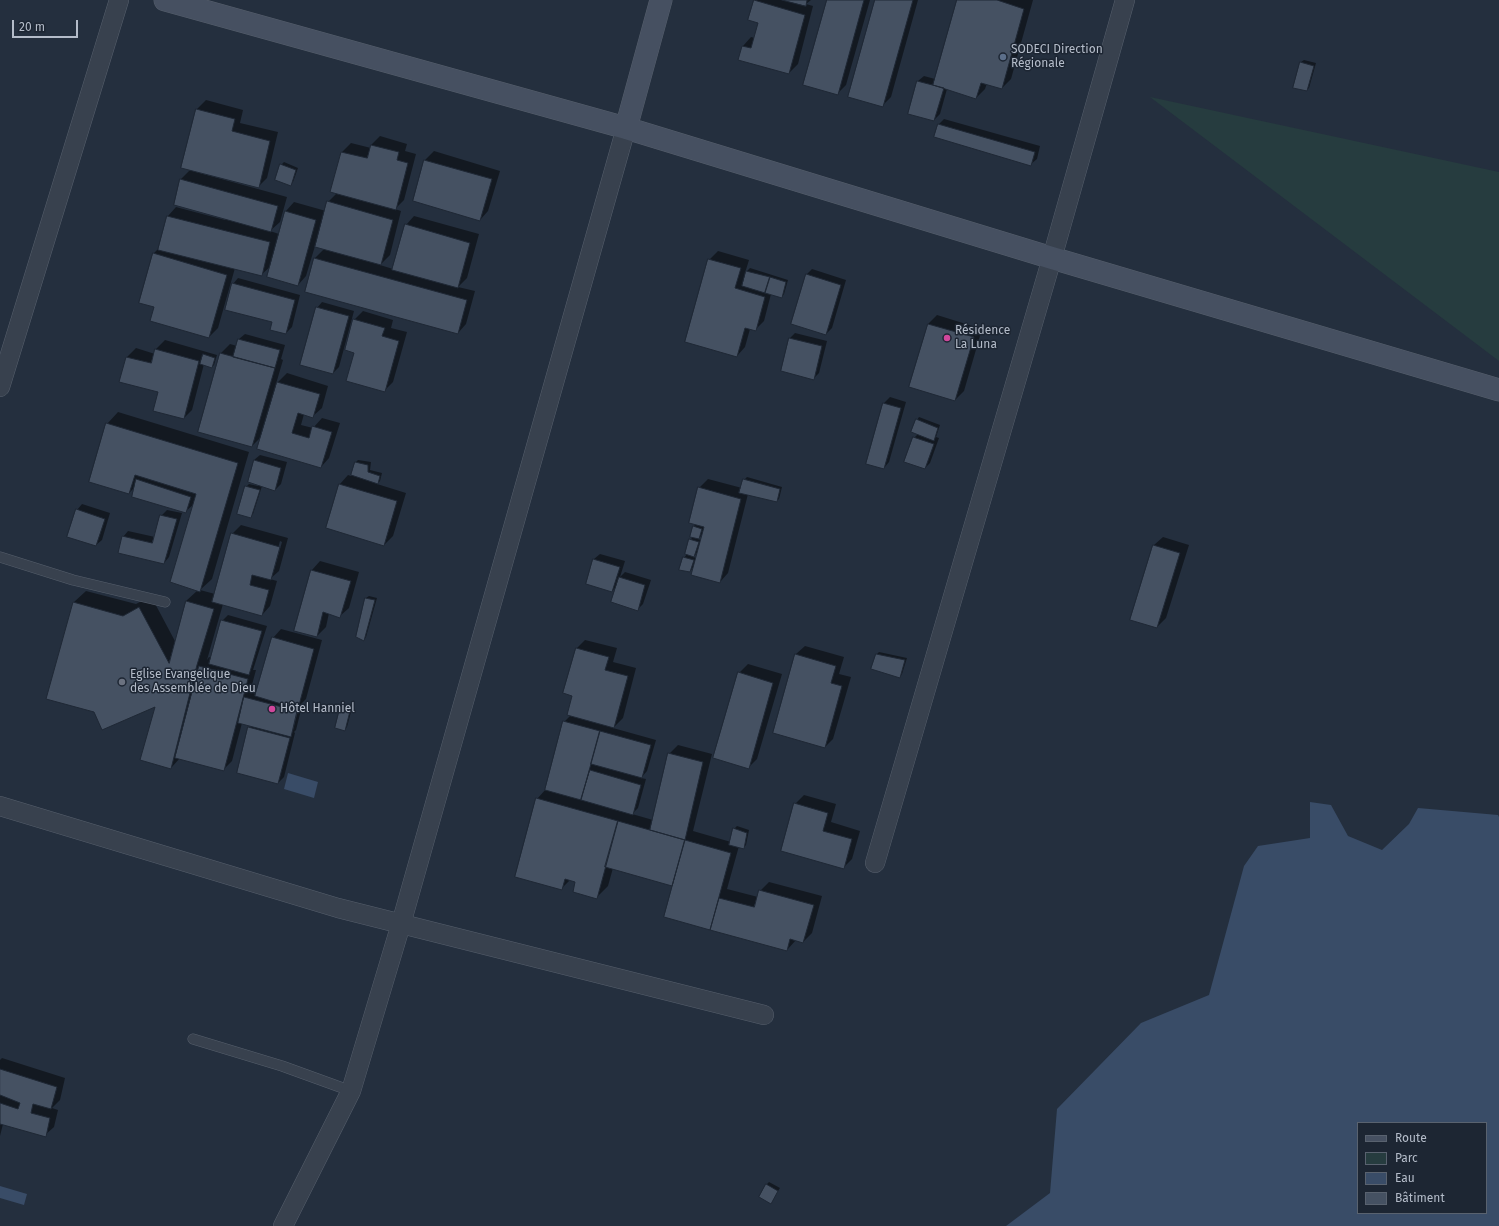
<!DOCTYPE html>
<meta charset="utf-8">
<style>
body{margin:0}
#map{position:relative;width:1499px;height:1226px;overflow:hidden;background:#242f3e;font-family:"Fira Sans",sans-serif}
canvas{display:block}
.legend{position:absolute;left:1357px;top:1122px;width:130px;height:92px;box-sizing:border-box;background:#1d2633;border:1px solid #59626f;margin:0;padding:5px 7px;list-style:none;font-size:12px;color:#b4bcc9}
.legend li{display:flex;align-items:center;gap:8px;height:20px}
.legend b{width:20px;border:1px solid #59626f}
.scale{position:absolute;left:12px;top:20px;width:66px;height:18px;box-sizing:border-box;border:2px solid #b4bcc9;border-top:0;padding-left:5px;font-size:12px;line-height:14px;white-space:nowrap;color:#b4bcc9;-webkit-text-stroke:3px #1d2633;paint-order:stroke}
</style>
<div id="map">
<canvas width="1499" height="1226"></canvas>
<ul class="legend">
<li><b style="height:5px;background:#465061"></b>Route</li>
<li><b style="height:11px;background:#263c3f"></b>Parc</li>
<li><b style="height:11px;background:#394c67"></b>Eau</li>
<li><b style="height:11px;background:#455162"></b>Bâtiment</li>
</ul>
<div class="scale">20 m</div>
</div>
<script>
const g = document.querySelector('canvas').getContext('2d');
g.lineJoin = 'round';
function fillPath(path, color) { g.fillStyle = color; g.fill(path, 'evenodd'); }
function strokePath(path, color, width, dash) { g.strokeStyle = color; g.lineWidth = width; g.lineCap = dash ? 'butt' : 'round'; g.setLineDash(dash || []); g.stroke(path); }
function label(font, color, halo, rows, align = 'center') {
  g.font = font + ' "Fira Sans",sans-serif'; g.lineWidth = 3; g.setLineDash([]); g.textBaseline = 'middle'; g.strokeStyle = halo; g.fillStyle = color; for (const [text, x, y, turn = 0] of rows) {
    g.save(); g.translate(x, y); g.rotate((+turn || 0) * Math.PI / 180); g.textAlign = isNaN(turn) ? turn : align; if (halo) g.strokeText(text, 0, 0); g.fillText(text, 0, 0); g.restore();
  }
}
const green = new Path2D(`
 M 1150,97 L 1499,172 L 1499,361 Z`);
const water = new Path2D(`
 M 288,773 L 318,782 L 314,798 L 284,789 Z
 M 1310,802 L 1331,805 L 1348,836 L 1382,850 L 1409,824 L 1418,808 L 1498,815 L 1499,817 L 1499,1226 L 1006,1226 L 1050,1193 L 1057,1109 L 1141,1023 L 1209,995 L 1244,866 L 1258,846 L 1310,838 ZM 1358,1123 L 1486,1123 L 1486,1213 L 1358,1213 Z
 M 0,1186 L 27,1194 L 24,1205 L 0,1198 Z`);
const shadow = new Path2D(`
 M 755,0 L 811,0 L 806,4 L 813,6 L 798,64 L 789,73 L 739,59 L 743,46 L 751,37 L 755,38 L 760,22 L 755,1 Z
 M 828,0 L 870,0 L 846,85 L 837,94 Z
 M 876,0 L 918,0 L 891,97 L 882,106 Z
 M 958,0 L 1033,0 L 1011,79 L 1002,88 L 987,83 L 985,89 L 976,98 L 947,89 L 940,114 L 934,120 L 918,81 L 924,76 L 935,79 Z
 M 1304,60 L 1316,63 L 1309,88 L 1306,90 L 1301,62 Z
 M 206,100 L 243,110 L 240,123 L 278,132 L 267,178 L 259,186 L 197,170 L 196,172 L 287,197 L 280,222 L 270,231 L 279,234 L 286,211 L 294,202 L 326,211 L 328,202 L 337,193 L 332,192 L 342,152 L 351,143 L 371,148 L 371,145 L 380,136 L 407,144 L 405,151 L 416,154 L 404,200 L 395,209 L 401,211 L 390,255 L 380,265 L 393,269 L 406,225 L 414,216 L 479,234 L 467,278 L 458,287 L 475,291 L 466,324 L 458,333 L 315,258 L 325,248 L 315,246 L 306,276 L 298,285 L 271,266 L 261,275 L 235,268 L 218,328 L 209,337 L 156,306 L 154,253 L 160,247 L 168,216 L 176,207 L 225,220 L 225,218 L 181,179 L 191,169 L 183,167 L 197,109 Z
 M 944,119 L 1040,146 L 1037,159 L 1031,164 L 939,124 Z
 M 434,151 L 500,171 L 488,211 L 480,220 L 414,200 L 425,160 Z
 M 284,162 L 298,168 L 293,182 L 290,185 L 281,165 Z
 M 718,251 L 749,260 L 745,273 L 750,268 L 788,280 L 784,294 L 782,297 L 771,294 L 764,321 L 755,330 L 750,329 L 745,347 L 737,356 L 709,260 Z
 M 812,269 L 846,280 L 832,328 L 826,334 L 806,275 Z
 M 238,278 L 300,295 L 292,327 L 286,333 L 233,284 Z
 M 322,302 L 354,311 L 339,367 L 333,373 L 317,308 Z
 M 363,311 L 393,320 L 391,328 L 407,332 L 393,382 L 384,391 L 354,320 Z
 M 937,315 L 982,329 L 964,391 L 955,400 L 928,324 Z
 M 795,333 L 827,341 L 819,373 L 813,379 L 790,338 Z
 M 245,334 L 285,345 L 281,359 L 283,360 L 276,384 L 287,373 L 328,386 L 322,408 L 313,416 L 304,414 L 301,425 L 313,428 L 322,418 L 340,423 L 329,458 L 321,467 L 262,436 L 252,446 L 199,431 L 221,353 L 230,344 L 237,346 L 239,339 Z
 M 165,340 L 217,355 L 214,365 L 212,367 L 204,364 L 192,410 L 184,418 L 160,391 L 121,381 L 127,357 L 136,348 L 155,354 L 156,349 Z
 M 890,397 L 906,402 L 889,462 L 884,468 L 868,463 L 884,403 Z
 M 118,412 L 249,452 L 212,579 L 200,590 L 215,594 L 232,534 L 241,525 L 288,538 L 279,571 L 270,579 L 277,581 L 270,606 L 262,615 L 223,604 L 207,660 L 209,657 L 212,658 L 222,621 L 228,615 L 267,626 L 253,670 L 256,670 L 250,692 L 257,694 L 273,638 L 281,629 L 322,640 L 306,699 L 300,705 L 302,706 L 296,730 L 294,732 L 295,733 L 284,777 L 278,783 L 249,728 L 251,725 L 242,723 L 232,761 L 223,770 L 180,758 L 171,768 L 156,705 L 95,712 L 48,699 L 74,602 L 86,591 L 136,604 L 151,596 L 176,643 L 186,601 L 198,590 L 194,504 L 185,512 L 136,486 L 129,493 L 107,424 ZM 280,541 L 282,542 L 274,570 L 272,570 ZM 297,706 L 299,707 L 293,730 L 291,730 Z
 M 919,417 L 940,425 L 936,437 L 939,438 L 930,463 L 925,468 L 914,438 L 918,434 L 917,420 Z
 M 260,455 L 287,462 L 281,484 L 275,490 L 262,486 L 253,514 L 250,517 L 246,487 L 249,484 L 258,486 L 254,460 Z
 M 358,460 L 371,462 L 370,470 L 382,473 L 380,481 L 377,484 L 406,493 L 393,536 L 384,545 L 340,484 L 348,475 L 351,476 L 356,462 Z
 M 747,477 L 782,487 L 779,499 L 776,501 L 748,494 L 728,573 L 720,582 L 694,567 L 690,571 L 684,558 L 687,554 L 690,540 L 693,537 L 694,526 L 696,524 L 699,488 L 708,479 L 742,488 L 744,480 ZM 703,534 L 701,540 L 698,539 ZM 698,552 L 697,558 L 693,557 Z
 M 82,504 L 110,513 L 102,540 L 96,545 L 77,510 Z
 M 167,510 L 182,513 L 169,557 L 164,563 L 123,537 L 128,531 L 155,537 L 161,516 Z
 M 1163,537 L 1189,545 L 1166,618 L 1157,627 L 1154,545 Z
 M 600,554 L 625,561 L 620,577 L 625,572 L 651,580 L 643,604 L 637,610 L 617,586 L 612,591 L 587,583 L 594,559 Z
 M 320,561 L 359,572 L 349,608 L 340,616 L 329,613 L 326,627 L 317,636 L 295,630 L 312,570 Z
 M 369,596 L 377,598 L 366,637 L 364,640 L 357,637 L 366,598 Z
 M 585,640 L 617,648 L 613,662 L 636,668 L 623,718 L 613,728 L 656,740 L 647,771 L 641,778 L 646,779 L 638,808 L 632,814 L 653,820 L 669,754 L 678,745 L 712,754 L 693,831 L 731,842 L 734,829 L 737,826 L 749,830 L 746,845 L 743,848 L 739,846 L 727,889 L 758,897 L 760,891 L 769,882 L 822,896 L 812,933 L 803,942 L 796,940 L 787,950 L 665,916 L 674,886 L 613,868 L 608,886 L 596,898 L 577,881 L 571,879 L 561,889 L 537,799 L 546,789 L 564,722 L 571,715 L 577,648 Z
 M 805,646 L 844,657 L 839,674 L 851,677 L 833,739 L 825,747 L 774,733 L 796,654 Z
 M 879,652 L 907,658 L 902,674 L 900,677 L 877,654 Z
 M 748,664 L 782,674 L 757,759 L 749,767 L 739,673 Z
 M 343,706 L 352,708 L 347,727 L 344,730 L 341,708 Z
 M 804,795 L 836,804 L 831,822 L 860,831 L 852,859 L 843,868 L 795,804 Z
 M 2,1058 L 65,1078 L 60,1100 L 52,1108 L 58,1110 L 54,1127 L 45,1135 L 3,1124 L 0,1136 L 0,1060 Z
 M 769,1182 L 780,1188 L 771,1202 L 766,1185 Z`);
const building = new Path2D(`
 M 754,0 L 805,15 L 789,74 L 738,60 L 742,46 L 751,48 L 758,23 L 748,20 Z
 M 782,0 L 807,0 L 806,6 Z
 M 827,0 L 864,0 L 838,95 L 803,85 Z
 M 875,0 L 913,0 L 883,107 L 848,97 Z
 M 957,0 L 997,0 L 1024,9 L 1002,89 L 981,83 L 976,99 L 933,85 Z
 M 1300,62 L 1314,66 L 1307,91 L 1293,88 Z
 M 917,81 L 944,88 L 934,121 L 908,114 Z
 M 196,109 L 235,119 L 232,131 L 270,141 L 259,188 L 181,168 Z
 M 938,124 L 1035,152 L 1031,166 L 934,137 Z
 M 371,145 L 399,152 L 397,160 L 408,163 L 396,210 L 330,192 L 341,152 L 367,158 Z
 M 424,160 L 492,179 L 480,221 L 413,201 Z
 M 280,164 L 296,170 L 291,186 L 275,180 Z
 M 180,179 L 278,206 L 271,232 L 174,205 Z
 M 327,201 L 393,220 L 381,265 L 315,247 Z
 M 285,211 L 316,220 L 298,286 L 267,277 Z
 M 167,216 L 270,242 L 262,276 L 158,250 Z
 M 405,224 L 470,243 L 458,288 L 392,270 Z
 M 153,253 L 227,275 L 209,338 L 150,321 L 154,307 L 139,303 Z
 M 314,258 L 467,300 L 458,334 L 305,292 Z
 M 708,259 L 741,268 L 735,288 L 765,297 L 756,331 L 745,328 L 737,357 L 685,342 Z
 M 746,271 L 770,277 L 765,293 L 742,286 Z
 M 806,274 L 841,285 L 826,335 L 791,324 Z
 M 770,277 L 786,282 L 782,298 L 765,293 Z
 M 232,283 L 295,300 L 286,334 L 270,330 L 272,322 L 225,310 Z
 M 316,307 L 349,316 L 333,374 L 300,365 Z
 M 353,319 L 385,328 L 382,336 L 399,341 L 385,392 L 346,381 L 354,353 L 345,350 Z
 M 928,324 L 974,337 L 955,401 L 909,387 Z
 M 789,338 L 822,346 L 814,380 L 781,371 Z
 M 238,339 L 280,350 L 275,368 L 233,357 Z
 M 155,349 L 199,361 L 184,419 L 153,411 L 158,392 L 119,382 L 126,357 L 151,363 Z
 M 220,353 L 275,368 L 252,447 L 198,432 Z
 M 203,354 L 215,358 L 212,368 L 200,364 Z
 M 277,382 L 320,394 L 313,418 L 298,413 L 292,433 L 309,438 L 312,426 L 332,432 L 321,468 L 257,449 Z
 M 883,403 L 901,408 L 884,469 L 866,464 Z
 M 916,419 L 938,428 L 934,441 L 911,432 Z
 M 106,423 L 238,463 L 200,592 L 170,582 L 196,494 L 135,475 L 129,494 L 89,482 Z
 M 913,437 L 934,444 L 925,469 L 904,462 Z
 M 254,460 L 281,468 L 275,491 L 248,482 Z
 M 355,462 L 368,465 L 368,472 L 380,476 L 378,484 L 351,475 Z
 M 136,479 L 191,497 L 186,513 L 132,497 Z
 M 743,479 L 780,489 L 777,502 L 739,493 Z
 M 339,484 L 397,501 L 384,546 L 326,528 Z
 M 245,486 L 260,490 L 251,518 L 237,514 Z
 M 698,487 L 741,499 L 720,583 L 691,575 L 704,527 L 689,523 Z
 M 76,509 L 105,519 L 96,546 L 67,537 Z
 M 160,515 L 177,519 L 164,564 L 118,553 L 122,536 L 152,543 Z
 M 693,526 L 702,529 L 699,539 L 690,537 Z
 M 231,533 L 280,547 L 271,580 L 252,575 L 250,585 L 269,590 L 262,616 L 212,602 Z
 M 689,539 L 699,542 L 694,557 L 685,554 Z
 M 1153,545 L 1180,553 L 1157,628 L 1130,620 Z
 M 683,557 L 694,560 L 690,572 L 679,570 Z
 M 593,559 L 620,567 L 612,592 L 586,584 Z
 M 311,570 L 351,581 L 340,618 L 323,612 L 317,637 L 294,631 Z
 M 619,577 L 645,585 L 638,611 L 611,602 Z
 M 365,598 L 375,600 L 364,641 L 356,637 Z
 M 186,601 L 214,609 L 197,665 L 171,769 L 140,760 L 155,707 L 102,730 L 94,712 L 46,699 L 73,602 L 123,616 L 139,607 L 169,663 Z
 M 221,620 L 262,631 L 249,675 L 209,664 Z
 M 272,637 L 314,649 L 298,709 L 255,696 Z
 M 576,648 L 609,657 L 605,670 L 628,676 L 614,728 L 567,715 L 572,696 L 563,693 Z
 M 795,654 L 836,666 L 831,683 L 842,686 L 825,748 L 773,733 Z
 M 876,654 L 905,660 L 900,678 L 871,669 Z
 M 199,666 L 248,679 L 224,771 L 175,758 Z
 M 738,672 L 773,683 L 749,769 L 713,758 Z
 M 244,697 L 297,711 L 291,737 L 238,723 Z
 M 340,708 L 350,711 L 345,731 L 335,728 Z
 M 563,721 L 600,731 L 581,800 L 545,790 Z
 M 248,727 L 290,738 L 278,784 L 237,773 Z
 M 600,731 L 651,745 L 642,778 L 591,764 Z
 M 668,753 L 703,762 L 685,840 L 650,830 Z
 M 590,770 L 641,785 L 633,815 L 581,800 Z
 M 536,798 L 618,821 L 597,899 L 573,892 L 575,882 L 565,879 L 562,890 L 515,877 Z
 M 794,803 L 828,813 L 823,831 L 852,839 L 844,869 L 781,851 Z
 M 618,821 L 685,840 L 672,886 L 605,867 Z
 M 733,828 L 747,833 L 744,849 L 729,845 Z
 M 685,840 L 731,853 L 710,930 L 664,917 Z
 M 759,890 L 814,905 L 803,943 L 790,939 L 787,951 L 710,930 L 719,898 L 754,907 Z
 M 0,1069 L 57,1087 L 51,1109 L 33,1104 L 31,1113 L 50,1118 L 46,1137 L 0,1124 L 0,1103 L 18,1109 L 20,1103 L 0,1095 Z
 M 766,1184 L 778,1191 L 771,1204 L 759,1197 Z`);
const lane = new Path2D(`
 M 0,557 L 73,580 L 165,602
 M 193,1039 L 282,1066 L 351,1091`);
const street = new Path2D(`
 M 0,387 L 119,0
 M 0,806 L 338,908 L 764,1015
 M 875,863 L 1052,258 L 1125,0
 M 283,1226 L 351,1091 L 401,924 L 626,128`);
const secondary = new Path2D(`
 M 165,0 L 626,128 L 1052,258 L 1499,390
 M 626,128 L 661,0`);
const markers = [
 [1003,57,4,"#5c6f8a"],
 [947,338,4,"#d1479c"],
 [122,682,4,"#6b7280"],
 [272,709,4,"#d1479c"]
];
const poiNames = [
 ["SODECI Direction",1011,50],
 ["Régionale",1011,64],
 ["Résidence",955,331],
 ["La Luna",955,345],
 ["Eglise Evangelique",130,675],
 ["des Assemblée de Dieu",130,689],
 ["Hôtel Hanniel",280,709]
];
fillPath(green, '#263c3f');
fillPath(water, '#394c67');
fillPath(shadow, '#0007');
fillPath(building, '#455162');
strokePath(building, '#1f2835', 1);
strokePath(lane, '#565f6c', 11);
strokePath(street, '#565f6c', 20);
strokePath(secondary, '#565f6c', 23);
strokePath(lane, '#38414e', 10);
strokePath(street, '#38414e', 19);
strokePath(secondary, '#465061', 22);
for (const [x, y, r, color] of markers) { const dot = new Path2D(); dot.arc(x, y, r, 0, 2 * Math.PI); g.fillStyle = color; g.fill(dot); strokePath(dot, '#1d2633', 1.5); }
label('12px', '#b4bcc9', '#1d2633', poiNames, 'left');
</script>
